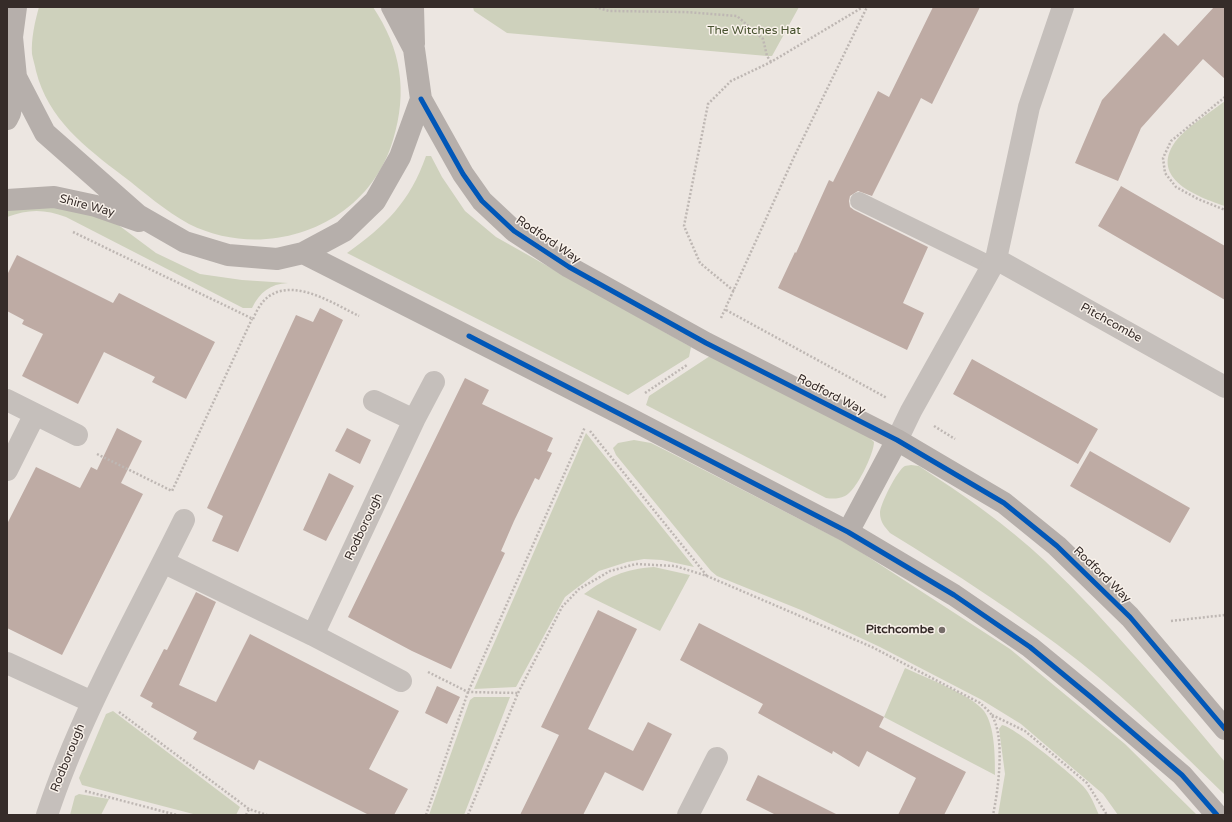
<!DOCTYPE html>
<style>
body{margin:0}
#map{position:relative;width:1232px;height:822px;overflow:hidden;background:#ece6e1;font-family:"Varela Round",sans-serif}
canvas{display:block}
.frame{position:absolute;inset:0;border:8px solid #362c29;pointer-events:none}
</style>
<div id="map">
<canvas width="1232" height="822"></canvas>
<div class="frame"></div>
</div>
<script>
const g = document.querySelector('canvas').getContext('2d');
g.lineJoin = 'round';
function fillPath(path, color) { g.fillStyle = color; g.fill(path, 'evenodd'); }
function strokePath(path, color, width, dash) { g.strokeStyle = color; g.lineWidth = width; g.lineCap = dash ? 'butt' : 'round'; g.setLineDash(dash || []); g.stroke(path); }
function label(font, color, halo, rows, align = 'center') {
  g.font = font + ' "Varela Round",sans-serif'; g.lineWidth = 3; g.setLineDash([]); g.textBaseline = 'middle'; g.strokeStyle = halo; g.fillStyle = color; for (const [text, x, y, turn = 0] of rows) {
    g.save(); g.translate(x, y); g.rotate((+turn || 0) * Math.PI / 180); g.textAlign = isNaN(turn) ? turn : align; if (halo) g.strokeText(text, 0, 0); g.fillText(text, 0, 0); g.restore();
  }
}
const green = new Path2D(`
 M 39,7 L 373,7 C 401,49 408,91 393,140 C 368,226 267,263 189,224 C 165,211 144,192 123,176 C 85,147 48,119 36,71 C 35,65 33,60 32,54 C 31,39 35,21 39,7 Z
 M 473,7 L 799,7 L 772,56 L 767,56 L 507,33 L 474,11 Z
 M 1225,101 L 1225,206 C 1198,197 1149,179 1175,142 C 1186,127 1210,113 1225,101 Z
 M 426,156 L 431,156 L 442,177 L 465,211 L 496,237 L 691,347 L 689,357 L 628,395 L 347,253 C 385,226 410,202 426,156 Z
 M 42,201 L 113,221 L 156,253 L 200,274 L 242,280 L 288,283 C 270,284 260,292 252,308 L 243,308 L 66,217 C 45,209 28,209 7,217 L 7,209 Z
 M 710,356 L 867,435 L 874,442 C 874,454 856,491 845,496 C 838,499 833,499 826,498 L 646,405 L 649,396 Z
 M 586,433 L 694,567 L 662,560 L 644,559 L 627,562 L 599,571 L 565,597 L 516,687 L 474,689 Z
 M 634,440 L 651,443 L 667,451 L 850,545 L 1010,649 L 1125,744 L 1197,815 L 1118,815 L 1103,794 L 1021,724 L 982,700 L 880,647 L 801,610 L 717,576 L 711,571 L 616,455 L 613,448 L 618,443 Z
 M 911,465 L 919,466 C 962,494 1007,525 1045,561 C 1110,623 1167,693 1225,762 L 1225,795 C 1178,749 1131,703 1080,662 C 1020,615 955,573 890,533 C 885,527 880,522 880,513 C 880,505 897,470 905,466 C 906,466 910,465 911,465 Z
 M 654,567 L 690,575 L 660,631 L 584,594 C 608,577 624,569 654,567 Z
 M 905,668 C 924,677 972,695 984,711 C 995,726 995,757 995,775 L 884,717 Z
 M 474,697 L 510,697 L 464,815 L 429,815 L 470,700 Z
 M 113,711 L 240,807 L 236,815 L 197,815 L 82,785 L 79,778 L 106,714 Z
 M 1002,725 C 1013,726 1073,775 1083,786 C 1090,793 1095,806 1099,815 L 998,815 L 1005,774 L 999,729 Z
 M 79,794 L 109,799 L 101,815 L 70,815 L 75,796 Z`);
const building = new Path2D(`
 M 933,7 L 980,7 L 932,104 L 921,98 L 872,196 L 858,191 L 850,196 L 849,201 L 850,207 L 854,210 L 928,247 L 903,303 L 924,313 L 907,350 L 778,288 L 795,252 L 796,253 L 829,180 L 833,182 L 878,91 L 889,97 Z
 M 1214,7 L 1225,7 L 1225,79 L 1203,59 L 1141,128 L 1118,181 L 1075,163 L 1102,100 L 1164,33 L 1178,46 Z
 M 1121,186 L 1225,246 L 1225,300 L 1098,226 Z
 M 17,255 L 113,303 L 119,293 L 215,342 L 186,399 L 152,382 L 155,377 L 104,352 L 78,404 L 22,376 L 43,334 L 22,324 L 24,320 L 7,311 L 7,275 Z
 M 320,308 L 343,320 L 238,552 L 212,541 L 223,516 L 207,508 L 296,315 L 313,322 Z
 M 972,359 L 1098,429 L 1078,464 L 953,394 Z
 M 465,378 L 489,390 L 482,404 L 553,438 L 547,451 L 552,453 L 539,480 L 535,478 L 514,521 L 501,551 L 505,553 L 451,669 L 412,651 L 348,617 Z
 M 117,428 L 142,441 L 121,483 L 143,494 L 62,655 L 7,628 L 7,524 L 36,467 L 80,488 L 91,467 L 97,470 Z
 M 347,428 L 371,440 L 360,464 L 335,451 Z
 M 1090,451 L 1190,508 L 1170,543 L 1070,486 Z
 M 329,473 L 354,486 L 326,541 L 303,530 Z
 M 196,592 L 216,602 L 179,685 L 216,702 L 250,634 L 399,711 L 369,769 L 408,789 L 394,815 L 369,815 L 259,760 L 254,770 L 193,739 L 197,732 L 151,707 L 153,703 L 140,696 L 164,649 L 167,650 Z
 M 598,610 L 637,629 L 588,729 L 633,751 L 648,722 L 672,734 L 643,791 L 605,772 L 583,815 L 520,815 L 559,735 L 541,727 Z
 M 699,623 L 884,717 L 879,727 L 966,772 L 944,815 L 898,815 L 916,778 L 867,751 L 859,767 L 833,751 L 832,754 L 758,713 L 763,704 L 680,660 Z
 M 437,686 L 460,697 L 447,724 L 425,713 Z
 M 758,775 L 838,815 L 776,815 L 746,800 Z`);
const path = new Path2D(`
 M 595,7 L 609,11 L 686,12 L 737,16 L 763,39 L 767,56 L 771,62
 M 1225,97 L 1171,141 L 1163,158 L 1165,173 L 1176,187 L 1198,199 L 1225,210
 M 73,232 L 253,319 C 257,310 262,300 271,295 C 297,279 336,305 359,316
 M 734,291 L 700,263 L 684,226 L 708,104 L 731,81 L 771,62 L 863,7
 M 726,310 L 887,398
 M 721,318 L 794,157 L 867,7
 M 645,393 L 687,365
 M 934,426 L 955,439
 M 590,431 L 707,576
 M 97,454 L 172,491 L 252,319
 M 1171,621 L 1225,615
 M 428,672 L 468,692 L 518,693
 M 119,712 L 249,809 L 267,815
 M 992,715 L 1025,731 L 1087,783 L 1107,815
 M 85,791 L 177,815
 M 246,815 L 249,809
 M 426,815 L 468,692 L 585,427
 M 468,815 L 518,693 L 562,607 L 579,589 L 610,571 L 636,564 L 675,566 L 707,576 L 872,647 L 980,703 C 983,706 988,710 991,714 C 1006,736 998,791 993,815`);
const lane = new Path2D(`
 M 859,201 L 992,266`);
const street = new Path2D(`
 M 996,259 L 1225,387
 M 7,400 L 77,435
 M 374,401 L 414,420
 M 897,440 L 911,411 L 996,259 L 1029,107 L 1063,7
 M 7,470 L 35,414
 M 163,562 L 313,635 L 401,681
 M 313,635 L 414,420 L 434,382
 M 7,663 L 92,702
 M 47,815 C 81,712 136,618 184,520
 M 688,815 L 717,758`);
const secondary = new Path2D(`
 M 16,7 L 12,37 L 16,77 L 45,133 L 138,215 L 185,242 L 228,255 L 277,259 L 303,253 L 344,231 L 375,201 L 400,157 L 421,99 L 414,49 L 392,7
 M 413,7 L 414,44
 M 421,99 L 463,174 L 482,201 L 514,231 L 569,267 L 706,343 L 897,440 L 1004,503 L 1057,546 L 1130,617 L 1225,729
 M 7,119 L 10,113 L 16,77
 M 7,200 L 54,197 L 96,206 L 139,221
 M 303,253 L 625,416 L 848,532 L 954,595 L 1030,647 L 1092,698 L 1182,775 L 1217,815
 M 848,532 L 897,440`);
const cycleway = new Path2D(`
 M 421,99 L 463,174 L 482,201 L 514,231 L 569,267 L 706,343 L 897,440 L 1004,503 L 1057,546 L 1130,617 L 1225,729
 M 469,336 L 848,532 L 954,595 L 1030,647 L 1092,698 L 1182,775 L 1217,815`);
const markers = [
 [942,630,4,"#766d69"]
];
const parkNames = [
 ["The Witches Hat",754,31]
];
const streetNames = [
 ["Shire Way",87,206,15],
 ["Rodford Way",548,240,34],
 ["Pitchcombe",1111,323,29],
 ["Rodford Way",831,395,27],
 ["Rodborough",364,527,-65],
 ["Rodford Way",1102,575,44],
 ["Rodborough",68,758,-68]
];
const poiNames = [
 ["Pitchcombe",934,630]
];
fillPath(green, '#ced1bc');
fillPath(building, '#beaba4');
strokePath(path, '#beb7b3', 2.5, [2, 2]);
strokePath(lane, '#c5bfbb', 18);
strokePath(street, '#c5bfbb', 22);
strokePath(secondary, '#b6afab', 22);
strokePath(cycleway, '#0057b8', 5);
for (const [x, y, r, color] of markers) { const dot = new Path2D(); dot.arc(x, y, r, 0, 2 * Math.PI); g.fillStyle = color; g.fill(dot); strokePath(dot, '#f8f1ea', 1.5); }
label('12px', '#47522f', '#f8f1ea', parkNames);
label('12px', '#362c29', '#f8f1ea', streetNames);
label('bold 12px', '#362c29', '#f8f1ea', poiNames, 'right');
</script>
